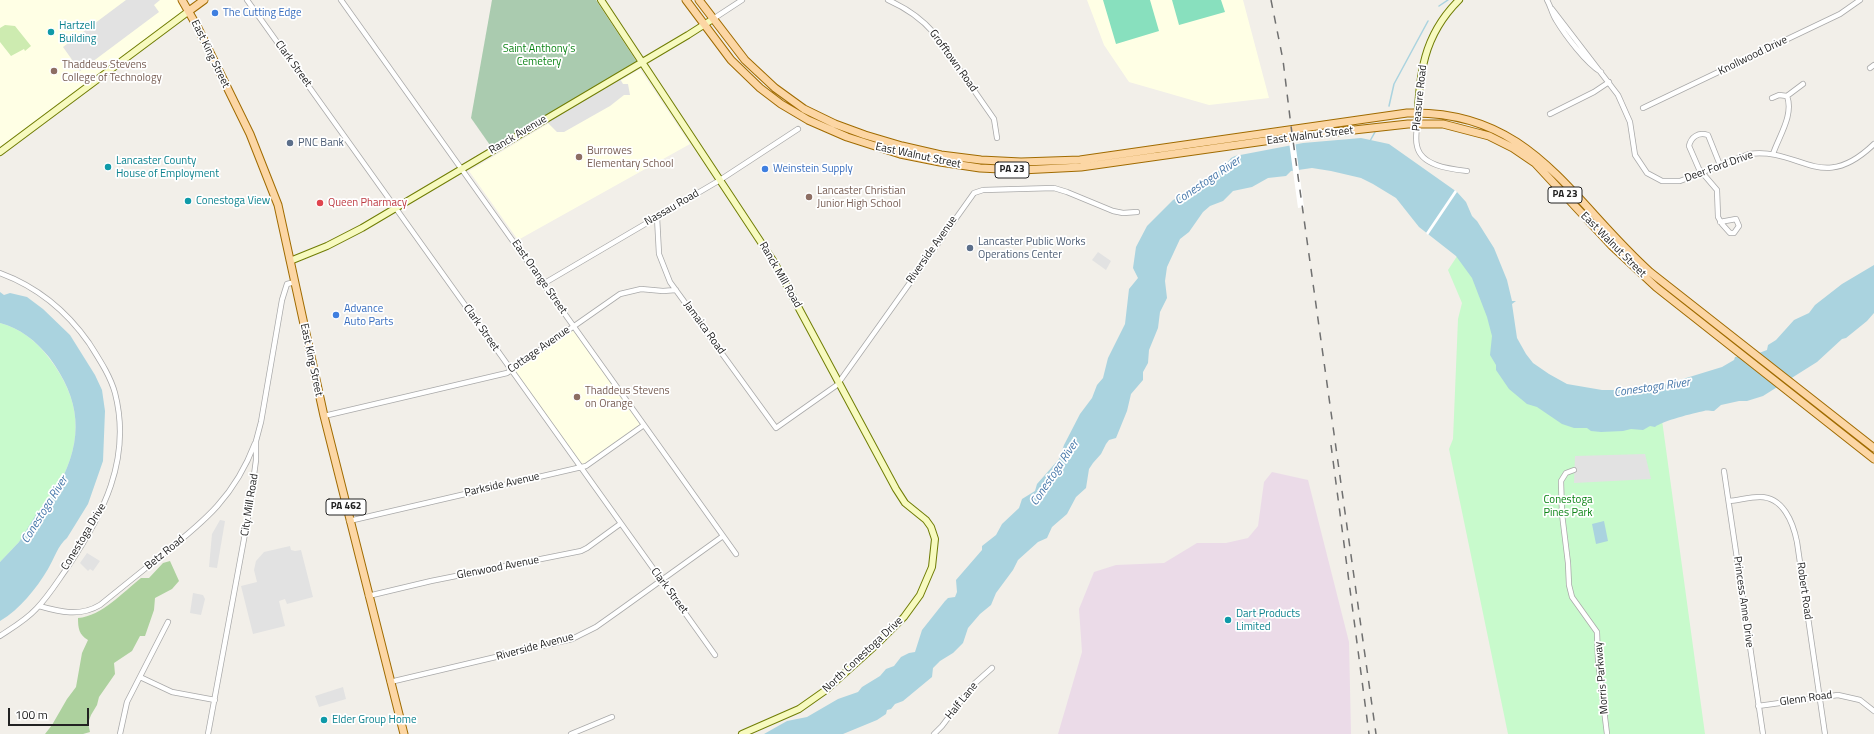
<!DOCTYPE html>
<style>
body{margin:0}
#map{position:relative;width:1874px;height:734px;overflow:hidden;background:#f2efe9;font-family:"Titillium Web",sans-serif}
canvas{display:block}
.scale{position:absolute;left:8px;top:708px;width:81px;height:18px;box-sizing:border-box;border:2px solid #222;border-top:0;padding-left:5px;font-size:12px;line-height:14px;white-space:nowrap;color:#222;-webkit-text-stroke:3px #fff;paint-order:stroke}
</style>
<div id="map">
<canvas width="1874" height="734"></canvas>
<div class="scale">100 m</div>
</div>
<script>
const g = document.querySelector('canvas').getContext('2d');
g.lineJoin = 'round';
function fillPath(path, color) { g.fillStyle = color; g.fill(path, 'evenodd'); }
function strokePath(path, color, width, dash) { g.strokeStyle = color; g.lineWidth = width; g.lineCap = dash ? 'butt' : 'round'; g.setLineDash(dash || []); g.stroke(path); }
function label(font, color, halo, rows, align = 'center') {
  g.font = font + ' "Titillium Web",sans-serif'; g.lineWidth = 3.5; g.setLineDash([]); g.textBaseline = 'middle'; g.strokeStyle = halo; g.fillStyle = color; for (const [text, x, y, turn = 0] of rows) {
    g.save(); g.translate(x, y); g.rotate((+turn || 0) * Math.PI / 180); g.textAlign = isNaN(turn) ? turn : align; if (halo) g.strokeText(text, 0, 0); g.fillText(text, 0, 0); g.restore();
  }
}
const industrial = new Path2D(`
 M 1272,472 L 1308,480 L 1349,642 L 1351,734 L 1058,734 L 1082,652 L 1079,609 L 1094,572 L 1116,565 L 1164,563 L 1197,543 L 1226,543 L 1248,538 L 1258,526 L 1264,482 Z`);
const education = new Path2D(`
 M 0,0 L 182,0 L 189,11 L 0,152 Z
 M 1087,0 L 1243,0 L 1269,98 L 1209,105 L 1129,82 L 1104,45 Z
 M 640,69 L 690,144 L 518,240 L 469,171 Z
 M 573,326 L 644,425 L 586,466 L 580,467 L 511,371 Z`);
const grass = new Path2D(`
 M 5,25 L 15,26 L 31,46 L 25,51 L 24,49 L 11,56 L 0,42 L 0,28 Z`);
const forest = new Path2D(`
 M 170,561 L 179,581 L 172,589 L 155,598 L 154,610 L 145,636 L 140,636 L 132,651 L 114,663 L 115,674 L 99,697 L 97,705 L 91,715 L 88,723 L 90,732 L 83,734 L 45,734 L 52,725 L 67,699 L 76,687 L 82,653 L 88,640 C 79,635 78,628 78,618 C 102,616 123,592 141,578 L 149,578 L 163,563 Z`);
const cemetery = new Path2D(`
 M 492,0 L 596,0 L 637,62 L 492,148 L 471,118 Z`);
const park = new Path2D(`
 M 1467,241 L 1541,388 L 1662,420 L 1705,734 L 1508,734 L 1449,449 L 1453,439 L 1458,319 L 1462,303 L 1448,270 Z
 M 0,323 C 20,328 36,341 49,358 C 81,400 84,438 59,485 L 54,488 L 50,498 L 45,504 L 19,542 L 0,562 Z`);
const pitch = new Path2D(`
 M 1103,0 L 1150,0 L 1159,31 L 1116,44 Z
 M 1172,0 L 1221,0 L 1225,12 L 1179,25 Z`);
const parking = new Path2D(`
 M 126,0 L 160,0 L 154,5 L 159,12 L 80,71 L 63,47 Z
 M 619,77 L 623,84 L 628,84 L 630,95 L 624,95 L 610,106 L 564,132 L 557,132 L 546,121 Z
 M 1098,252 L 1111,261 L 1106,270 L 1092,260 Z
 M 1645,454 L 1651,479 L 1574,483 L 1575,456 Z
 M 220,520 L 225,521 L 217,568 L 209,567 L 212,534 Z
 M 290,546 L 291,550 L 295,551 L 301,550 L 313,597 L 287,604 L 285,599 L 279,601 L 285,626 L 253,634 L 241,586 L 257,582 L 254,570 L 256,561 L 264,552 Z
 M 87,553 L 100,561 L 93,571 L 90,569 L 88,571 L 80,563 Z
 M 193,593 L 203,595 L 205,599 L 201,615 L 190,613 Z
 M 343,687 L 346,699 L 319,707 L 315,696 Z`);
const water = new Path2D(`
 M 1361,138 L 1389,144 L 1457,192 L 1466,202 L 1472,216 L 1477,221 L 1494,248 L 1507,280 L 1512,301 L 1516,301 L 1512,304 L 1517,338 L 1526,354 L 1533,363 L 1549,374 L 1567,384 L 1602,390 L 1626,390 L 1634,394 L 1722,367 L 1734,360 L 1735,357 L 1759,353 L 1767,350 L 1768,345 L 1776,340 L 1794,320 L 1809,313 L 1815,305 L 1842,284 L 1874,265 L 1874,313 L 1867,321 L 1846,338 L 1842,339 L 1817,362 L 1763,396 L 1747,401 L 1739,401 L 1721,405 L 1714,411 C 1710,411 1707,410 1704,411 C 1694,413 1662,421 1655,427 L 1650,426 L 1643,430 L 1631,429 L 1623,431 L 1601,432 L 1591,431 L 1587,428 L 1574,428 L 1562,424 L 1537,407 L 1527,404 L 1509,389 L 1496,370 L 1496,365 L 1490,355 L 1492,336 L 1487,317 L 1472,278 L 1456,256 L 1419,227 L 1396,198 L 1373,184 L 1361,178 L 1331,171 L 1312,168 L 1291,171 L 1286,176 L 1268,178 L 1252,187 L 1233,191 L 1223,201 L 1210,206 L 1203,212 L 1189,232 L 1180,239 L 1167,267 L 1165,281 L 1167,298 L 1160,312 L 1158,328 L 1149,350 L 1148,363 L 1143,372 L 1143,380 L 1131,394 L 1127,411 L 1116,438 L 1109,440 L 1106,444 L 1101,454 L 1093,463 L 1089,469 L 1086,488 L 1076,497 L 1067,514 L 1052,527 L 1047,538 L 1038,542 L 1018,560 L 1013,570 L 996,593 L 991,605 L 980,614 L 968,628 L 963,643 L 953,653 L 940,661 L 933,668 L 932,677 L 903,701 L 895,704 L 891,709 L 887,710 L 886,714 L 877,720 L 843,734 L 764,734 L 787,721 L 807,717 L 838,699 L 858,692 L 862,687 L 880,676 L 886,669 L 894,666 L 901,657 L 909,653 L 915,652 L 922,630 L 945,601 L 948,598 L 955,597 L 957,592 L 956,580 L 982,550 L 982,546 L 996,535 L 1002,524 L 1019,508 L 1022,499 L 1035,491 L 1037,484 L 1059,459 L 1064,445 L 1080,414 L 1092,398 L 1097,385 L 1103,378 L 1108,358 L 1125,324 L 1129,289 L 1138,278 L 1133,268 L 1136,247 L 1147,226 L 1173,200 L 1198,187 L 1201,182 L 1223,168 L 1231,158 L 1235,156 L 1303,143 Z
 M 0,292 L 4,295 L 10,293 L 27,297 L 43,309 L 70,335 L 95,375 L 102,390 L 105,411 L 103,461 L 88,504 L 67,538 C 58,545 54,559 48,569 C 36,589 20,609 0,621 L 0,562 L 19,542 L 37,513 L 50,498 L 55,488 L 59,485 C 84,438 81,400 49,357 C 36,341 20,328 0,323 Z
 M 1604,521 L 1608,541 L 1596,544 L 1592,524 Z`);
const pier = new Path2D(`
 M 1293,126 L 1304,207 L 1298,208 L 1287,127 Z
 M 1455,190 L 1457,192 L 1428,235 L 1426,233 Z`);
const stream = new Path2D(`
 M 1439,6 L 1448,0
 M 1389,106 L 1394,84 L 1428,21
 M 1370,141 L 1375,132`);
const street = new Path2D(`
 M 247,0 L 715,655
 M 341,0 L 736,554
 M 888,0 C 906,8 921,18 934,33 L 994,119 L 997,138
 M 1547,0 C 1551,7 1552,14 1556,20 C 1565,35 1586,63 1601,72
 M 1552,9 L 1618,95 L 1630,122 L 1635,155 L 1647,173 L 1662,181 L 1680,181 L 1749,154 C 1801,147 1821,195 1874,144
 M 713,19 L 742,0
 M 1870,68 L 1874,65
 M 1772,98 L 1779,95 L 1787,96
 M 1643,108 L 1840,14 L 1860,0
 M 1550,114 L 1594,92 L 1609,82
 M 1417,123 C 1417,131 1415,139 1417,146 C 1421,166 1450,169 1467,171
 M 1773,154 C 1779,136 1794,115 1787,96 L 1803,84
 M 1720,165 L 1708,135 C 1698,132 1691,137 1689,146 L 1699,169 L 1717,190 L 1718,217 L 1722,224 L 1730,233 L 1734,233 L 1739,226 L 1736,219 L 1720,222
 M 657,217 L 659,254 L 670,282 L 776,428 L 837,385 L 974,193 L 983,190 L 1054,188 L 1067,192 L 1113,211 L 1123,213 L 1137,212
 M 0,273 C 38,287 66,310 89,343 C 99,359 110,375 115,393 C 132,459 103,515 67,568 C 57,582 48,597 36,609 C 26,620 12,628 0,636
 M 543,284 L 720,180 L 798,129
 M 324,416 L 507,373 L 620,294 L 641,289 L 663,291 L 676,290
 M 1574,470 L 1566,473 L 1561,481 L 1562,514 L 1568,563 L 1569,585 L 1572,597 L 1597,632 L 1598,660 L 1607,734
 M 1724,471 L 1763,734
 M 1729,501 C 1739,500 1750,497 1760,497 C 1783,497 1793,522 1797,542 L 1825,734
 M 349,521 L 586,466 L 644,425
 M 368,596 L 431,581 L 581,551 L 587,548 L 620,524
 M 39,606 C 60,612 80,617 100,605 C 121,588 141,572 162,555 C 205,521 235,496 255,443
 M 140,677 L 172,692 L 215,700
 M 390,682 L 572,639 L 596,627 L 620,610 L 723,536
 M 1758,706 L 1838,695 L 1860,700 L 1874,711
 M 120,734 L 127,702 L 168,622
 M 208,734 L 249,512 L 256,460 L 256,441 L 261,422 L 282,300 L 287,284 L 295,282
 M 571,734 L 612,717
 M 934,734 L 942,726 L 973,685 L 992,668`);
const secondary = new Path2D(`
 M 601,0 L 774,262 L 896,489 L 905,503 L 926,520 L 931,527 L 935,539 L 932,567 L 920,595 L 904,617 L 877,644 L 826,690 L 799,709 L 742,734
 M 1417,123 C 1420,74 1422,37 1459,0
 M 0,152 L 189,11
 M 290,261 L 327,246 L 362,228 L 688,35 L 713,19`);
const primary = new Path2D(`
 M 182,0 L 198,28 L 250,134 L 278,205 L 324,416 L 404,734
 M 686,0 L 731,60 L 760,88 L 781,104 L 808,120 L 847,137 L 900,154 L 940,162 L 980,168 L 1021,170 L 1081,167 L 1300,136 L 1408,124 L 1443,124 L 1489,136 L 1513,148 L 1535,163 L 1612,246 L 1656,287 L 1874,459
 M 699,0 L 745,60 L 775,88 L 804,109 L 835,124 L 865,135 L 902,146 L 941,155 L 981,160 L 1021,162 L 1080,160 L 1407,113 C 1531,109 1569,199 1650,272 L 1874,448
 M 189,11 L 204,0`);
const rail = new Path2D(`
 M 1271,0 L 1283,60 L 1291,126 L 1376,734
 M 1331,445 L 1369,734`);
const markers = [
 [215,13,4,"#3f7fe0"],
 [51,32,4,"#0f9aa8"],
 [54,71,4,"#8d6e63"],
 [290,143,4,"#5c6f8a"],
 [579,157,4,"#8d6e63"],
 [108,167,4,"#0f9aa8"],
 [765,169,4,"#3f7fe0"],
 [809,197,4,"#8d6e63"],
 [188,201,4,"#0f9aa8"],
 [320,203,4,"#e0444e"],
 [970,248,4,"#5c6f8a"],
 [336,315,4,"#3f7fe0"],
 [577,397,4,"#8d6e63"],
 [1228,620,4,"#0f9aa8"],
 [324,720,4,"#0f9aa8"]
];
const shields = [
 [1012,170,34],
 [1565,195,34],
 [346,507,40]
];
const shieldNames = [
 ["PA 23",1012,170],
 ["PA 23",1565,195],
 ["PA 462",346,507]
];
const shopNames = [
 ["The Cutting Edge",223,13],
 ["Weinstein Supply",773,169],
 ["Advance",344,309],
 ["Auto Parts",344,322]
];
const cultureNames = [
 ["Hartzell",59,26],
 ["Building",59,39],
 ["Lancaster County",116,161],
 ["House of Employment",116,174],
 ["Conestoga View",196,201],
 ["Dart Products",1236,614],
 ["Limited",1236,627],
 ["Elder Group Home",332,720]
];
const parkNames = [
 ["Saint Anthony's",539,49],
 ["Cemetery",539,62],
 ["Conestoga",1568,500],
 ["Pines Park",1568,513]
];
const streetNames = [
 ["East King Street",210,54,64],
 ["Knollwood Drive",1753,56,-26],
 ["Grofftown Road",953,61,54],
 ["Clark Street",293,64,54],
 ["Pleasure Road",1420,98,-84],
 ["Ranck Avenue",518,135,-31],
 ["East Walnut Street",1310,136,-7],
 ["East Walnut Street",918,156,12],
 ["Deer Ford Drive",1719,167,-20],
 ["Nassau Road",672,208,-30],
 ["East Walnut Street",1613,245,45],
 ["Riverside Avenue",932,250,-55],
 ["Ranck Mill Road",780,275,60],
 ["East Orange Street",539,277,55],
 ["Clark Street",481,328,55],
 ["Jamaica Road",704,328,54],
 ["Cottage Avenue",539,350,-35],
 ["East King Street",311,360,78],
 ["Parkside Avenue",502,485,-13],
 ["City Mill Road",250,505,-81],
 ["Conestoga Drive",84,537,-59],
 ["Betz Road",165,553,-39],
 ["Glenwood Avenue",498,568,-11],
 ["Clark Street",669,591,53],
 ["Robert Road",1804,591,82],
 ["Princess Anne Drive",1743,602,82],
 ["Riverside Avenue",535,647,-15],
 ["North Conestoga Drive",863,655,-43],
 ["Morris Parkway",1602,678,-95],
 ["Glenn Road",1806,699,-8],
 ["Half Lane",962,701,-51]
];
const educationNames = [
 ["Thaddeus Stevens",62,65],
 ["College of Technology",62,78],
 ["Burrowes",587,151],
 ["Elementary School",587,164],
 ["Lancaster Christian",817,191],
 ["Junior High School",817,204],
 ["Thaddeus Stevens",585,391],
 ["on Orange",585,404]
];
const serviceNames = [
 ["PNC Bank",298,143],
 ["Lancaster Public Works",978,242],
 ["Operations Center",978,255]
];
const healthNames = [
 ["Queen Pharmacy",328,203]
];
const waterNames = [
 ["Conestoga River",1208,181,-34],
 ["Conestoga River",1652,388,-8],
 ["Conestoga River",1055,473,-56],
 ["Conestoga River",45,510,-58]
];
fillPath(industrial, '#ebdbe8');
fillPath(education, '#ffffe5');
fillPath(grass, '#cdebb0');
fillPath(forest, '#add19e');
fillPath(cemetery, '#aacbaf');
fillPath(park, '#c8facc');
fillPath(pitch, '#88e0be');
fillPath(parking, '#e2e2e2');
fillPath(water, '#aad3df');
fillPath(pier, '#fff');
strokePath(stream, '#aad3df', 1.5);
strokePath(street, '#a9a9a9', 6);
strokePath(secondary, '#707d05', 8);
strokePath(primary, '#a06b00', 9);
strokePath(street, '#fff', 4.5);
strokePath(secondary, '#f7fabf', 6);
strokePath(primary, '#fcd6a4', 7);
strokePath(rail, '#707070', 1.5, [8, 8]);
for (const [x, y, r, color] of markers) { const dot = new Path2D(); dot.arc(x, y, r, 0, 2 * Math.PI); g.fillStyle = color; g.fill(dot); strokePath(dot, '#fff', 1.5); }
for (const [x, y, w] of shields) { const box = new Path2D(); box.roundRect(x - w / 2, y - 8, w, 16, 3); g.fillStyle = '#fff'; g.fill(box); strokePath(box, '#222', 1); }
label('bold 10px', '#222', null, shieldNames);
label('11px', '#366cbe', '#fff', shopNames, 'left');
label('11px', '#0d838f', '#fff', cultureNames, 'left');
label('11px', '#0c8416', '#fff', parkNames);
label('11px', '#222', '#fff', streetNames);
label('11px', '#785e54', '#fff', educationNames, 'left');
label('11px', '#4e5e75', '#fff', serviceNames, 'left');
label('11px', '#be3a42', '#fff', healthNames, 'left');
label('italic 12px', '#4a7aab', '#fff', waterNames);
</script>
